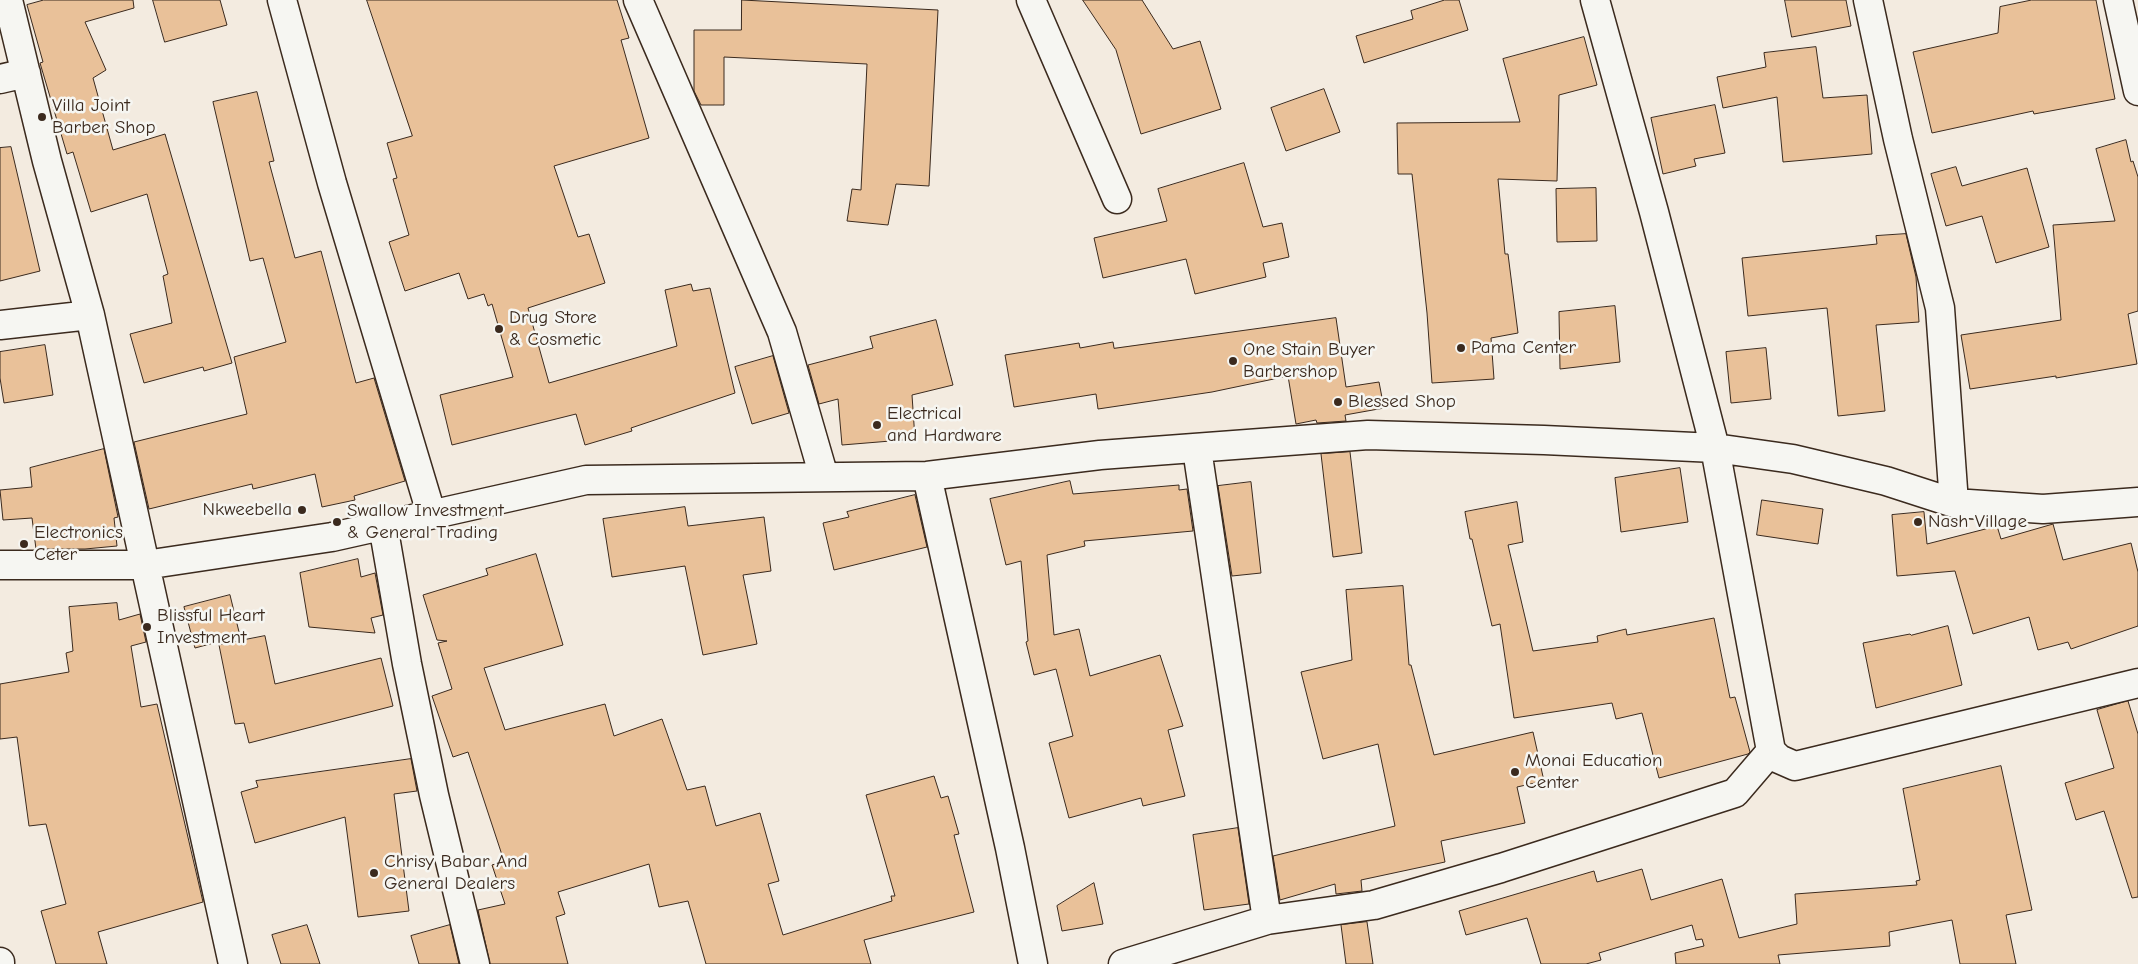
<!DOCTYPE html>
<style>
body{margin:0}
canvas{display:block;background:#f3ebe0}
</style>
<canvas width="2138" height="964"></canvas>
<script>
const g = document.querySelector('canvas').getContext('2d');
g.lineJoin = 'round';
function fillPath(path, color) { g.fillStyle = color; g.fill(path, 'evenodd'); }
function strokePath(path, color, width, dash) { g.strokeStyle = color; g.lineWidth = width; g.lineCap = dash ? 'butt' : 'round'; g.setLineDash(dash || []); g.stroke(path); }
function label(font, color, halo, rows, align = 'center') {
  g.font = font + ' "Comic Neue",sans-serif'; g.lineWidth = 5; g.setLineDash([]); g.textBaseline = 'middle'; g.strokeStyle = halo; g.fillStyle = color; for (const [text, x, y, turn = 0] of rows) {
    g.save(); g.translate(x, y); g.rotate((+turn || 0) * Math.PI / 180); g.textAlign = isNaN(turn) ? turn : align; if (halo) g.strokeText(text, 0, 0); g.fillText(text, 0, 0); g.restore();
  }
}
const building = new Path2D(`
 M 44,0 L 133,0 L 134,8 L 85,22 L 106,70 L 93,78 L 113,150 L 165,134 L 232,363 L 204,371 L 203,367 L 144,383 L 130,334 L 172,323 L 163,276 L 168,274 L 147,194 L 91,212 L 73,152 L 67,154 L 40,63 L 43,62 L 27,5 Z
 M 153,0 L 220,0 L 227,25 L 165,42 Z
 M 367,0 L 617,0 L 629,38 L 621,40 L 649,138 L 554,166 L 578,237 L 589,234 L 605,283 L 528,308 L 549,383 L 677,346 L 665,290 L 691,284 L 693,291 L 710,288 L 735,393 L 631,428 L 632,431 L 585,445 L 576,414 L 452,445 L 440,395 L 513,377 L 492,304 L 488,306 L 484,294 L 468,299 L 459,273 L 405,291 L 389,242 L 409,235 L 393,179 L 397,178 L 387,143 L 412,136 Z
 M 742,0 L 938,10 L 929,186 L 896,184 L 888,225 L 847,221 L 852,189 L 861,190 L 867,64 L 724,57 L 724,105 L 701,105 L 694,91 L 694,30 L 741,30 Z
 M 1083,0 L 1142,0 L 1173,49 L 1200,41 L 1221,109 L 1141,134 L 1116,50 Z
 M 1445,0 L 1459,0 L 1468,30 L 1364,63 L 1356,36 L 1413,19 L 1411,11 Z
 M 1785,0 L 1846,0 L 1851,26 L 1792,37 Z
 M 2032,0 L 2096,0 L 2115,99 L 2034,114 L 2033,111 L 1932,133 L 1913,52 L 1998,33 L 2000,7 Z
 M 1584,37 L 1597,85 L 1559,95 L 1557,181 L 1498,179 L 1505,254 L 1508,254 L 1518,333 L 1491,338 L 1494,379 L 1432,383 L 1427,313 L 1412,174 L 1398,174 L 1397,123 L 1520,122 L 1503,59 Z
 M 1816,47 L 1823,98 L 1867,95 L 1872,154 L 1783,162 L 1777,97 L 1723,108 L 1717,77 L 1766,67 L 1764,53 Z
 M 1324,89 L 1340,132 L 1286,151 L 1271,108 Z
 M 257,92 L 274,161 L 269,162 L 295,258 L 321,251 L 356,383 L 374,378 L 405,481 L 354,496 L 355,500 L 322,507 L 315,474 L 253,489 L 252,484 L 149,509 L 134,442 L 247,414 L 234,357 L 286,342 L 263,258 L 250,261 L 213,102 Z
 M 1715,105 L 1725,153 L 1694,159 L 1696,166 L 1663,174 L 1651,118 Z
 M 2126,140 L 2131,162 L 2133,161 L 2138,177 L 2138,311 L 2128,314 L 2137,364 L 2056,378 L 2056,376 L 1970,389 L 1961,335 L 2061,320 L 2053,225 L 2115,221 L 2096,149 Z
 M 11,147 L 40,271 L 0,281 L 0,148 Z
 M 1244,163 L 1263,227 L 1282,223 L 1289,257 L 1263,263 L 1266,277 L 1195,294 L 1186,259 L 1103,278 L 1094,238 L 1167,221 L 1158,189 Z
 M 1956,167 L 1962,186 L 2027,168 L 2049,247 L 1996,263 L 1982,216 L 1946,226 L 1931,174 Z
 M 1596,188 L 1597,241 L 1557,242 L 1556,189 Z
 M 1906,234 L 1916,277 L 1919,322 L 1876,325 L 1885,411 L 1838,416 L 1827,308 L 1748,316 L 1742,258 L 1877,244 L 1876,236 Z
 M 1615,306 L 1620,362 L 1560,369 L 1559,312 Z
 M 1336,318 L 1346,387 L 1379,382 L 1384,408 L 1345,415 L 1346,421 L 1317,423 L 1316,420 L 1296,424 L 1288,376 L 1212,392 L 1098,409 L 1096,394 L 1014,407 L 1005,355 L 1079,343 L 1080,348 L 1113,342 L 1114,348 Z
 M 936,320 L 953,385 L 912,395 L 915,439 L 842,445 L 838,399 L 819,404 L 808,365 L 873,348 L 870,337 Z
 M 45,345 L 53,395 L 4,403 L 0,378 L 0,352 Z
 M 1766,348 L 1771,399 L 1731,403 L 1726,352 Z
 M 773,356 L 789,413 L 752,424 L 735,367 Z
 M 104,449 L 118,517 L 114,518 L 117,546 L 85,549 L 36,549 L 32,518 L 3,520 L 0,490 L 32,487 L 30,468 Z
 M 1350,452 L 1362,553 L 1333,557 L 1321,454 Z
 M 1680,468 L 1688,522 L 1621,532 L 1615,478 Z
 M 1070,481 L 1073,494 L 1179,485 L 1179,490 L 1187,489 L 1193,531 L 1084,541 L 1085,546 L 1047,555 L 1054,635 L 1079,629 L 1090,676 L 1160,655 L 1183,726 L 1168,730 L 1185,796 L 1143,806 L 1141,798 L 1069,818 L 1049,743 L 1073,736 L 1056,669 L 1034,675 L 1026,642 L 1028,641 L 1021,561 L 1006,565 L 990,499 Z
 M 1251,482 L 1261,573 L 1232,576 L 1218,486 Z
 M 915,495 L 927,547 L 834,570 L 823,523 L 849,517 L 847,512 Z
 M 1762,500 L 1823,509 L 1818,544 L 1757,535 Z
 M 1517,502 L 1523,542 L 1508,545 L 1533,651 L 1598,642 L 1597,636 L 1626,629 L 1627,635 L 1714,618 L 1730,698 L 1735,697 L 1750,752 L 1748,754 L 1659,778 L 1642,713 L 1616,719 L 1612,703 L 1514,718 L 1500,624 L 1492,626 L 1472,539 L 1470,539 L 1465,512 Z
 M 685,507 L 688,526 L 764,517 L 771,571 L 743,575 L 757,644 L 703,655 L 685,566 L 612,577 L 603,519 Z
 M 1924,512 L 1927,544 L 1997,526 L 2001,539 L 2053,524 L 2063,560 L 2131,543 L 2138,572 L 2138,626 L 2071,649 L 2068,642 L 2038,650 L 2029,617 L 1973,634 L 1955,571 L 1897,576 L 1892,515 Z
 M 536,554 L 563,645 L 484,668 L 505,730 L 605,704 L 614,736 L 662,719 L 687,790 L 705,786 L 716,826 L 760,813 L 779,881 L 768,884 L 783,935 L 892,901 L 891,896 L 895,896 L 866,795 L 934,776 L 941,798 L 948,796 L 959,834 L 954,835 L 974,912 L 864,940 L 871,964 L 706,964 L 688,901 L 659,907 L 649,864 L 558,892 L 565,914 L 556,917 L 568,964 L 490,964 L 478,910 L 505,904 L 492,865 L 504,861 L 468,752 L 453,757 L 432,696 L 452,689 L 438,643 L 447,641 L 437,640 L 423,595 L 488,575 L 486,569 Z
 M 358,559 L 361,577 L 375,573 L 383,615 L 371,618 L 375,633 L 309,627 L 300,573 Z
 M 1403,586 L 1409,665 L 1411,665 L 1434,755 L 1533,732 L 1544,781 L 1517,787 L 1525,823 L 1441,841 L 1445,862 L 1361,880 L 1362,891 L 1336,894 L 1335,884 L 1280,900 L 1273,856 L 1395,826 L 1378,744 L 1323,759 L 1301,672 L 1352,660 L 1346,590 Z
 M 230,595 L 240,636 L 195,648 L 184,607 Z
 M 117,603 L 119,620 L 140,614 L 146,642 L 131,646 L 141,707 L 157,704 L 203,902 L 98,932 L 107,964 L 56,964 L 41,911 L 66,904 L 46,824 L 29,826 L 17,737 L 0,739 L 0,684 L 69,672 L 66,653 L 73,651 L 69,607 Z
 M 1948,626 L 1962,685 L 1876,708 L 1863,643 L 1910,634 L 1911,635 Z
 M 265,636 L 275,684 L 381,658 L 393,706 L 249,743 L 244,723 L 235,724 L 219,645 Z
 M 2128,701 L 2138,734 L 2138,897 L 2132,898 L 2104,811 L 2076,820 L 2065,783 L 2114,768 L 2097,710 Z
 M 411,759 L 417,791 L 394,794 L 409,911 L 358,917 L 345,817 L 255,843 L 241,792 L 258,787 L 256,781 Z
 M 2001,766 L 2032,910 L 2006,915 L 2016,964 L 1960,964 L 1952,920 L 1889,932 L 1890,946 L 1778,955 L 1780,964 L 1676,964 L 1675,953 L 1704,946 L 1702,939 L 1696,940 L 1692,925 L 1599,953 L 1601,960 L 1586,964 L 1541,964 L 1527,918 L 1466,935 L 1459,911 L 1594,871 L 1597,882 L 1642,869 L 1651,900 L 1722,879 L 1739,938 L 1797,924 L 1795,894 L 1917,885 L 1916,881 L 1920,880 L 1903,789 Z
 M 1238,828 L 1249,904 L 1204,910 L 1193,835 Z
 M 1094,883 L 1103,924 L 1062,931 L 1057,906 Z
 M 1367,922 L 1373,964 L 1346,964 L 1341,925 Z
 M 307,925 L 320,964 L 281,964 L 272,935 Z
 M 450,925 L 459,964 L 419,964 L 411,936 Z`);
const minor = new Path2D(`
 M 8,0 L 47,161 L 90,315 L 233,964
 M 282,0 L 332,183 L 431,513
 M 638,0 L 782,332 L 824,477
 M 1031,0 L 1117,199
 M 1595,0 L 1654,212 L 1715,448 L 1771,751 L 1779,759 L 1795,766 L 2138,683
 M 1868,0 L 1898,139 L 1940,308 L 1954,503
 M 2118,0 L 2138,91
 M 0,79 L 26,73
 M 0,325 L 90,315
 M 1197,449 L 1267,920
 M 927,476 L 1010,848 L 1033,964
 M 383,525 L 407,664 L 434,795 L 475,964
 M 0,565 L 145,565 L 332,537 L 586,480 L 927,476 L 1100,455 L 1368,435 L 1544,440 L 1715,448 L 1793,459 L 1886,481 L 1954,503 L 2043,509 L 2138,502
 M 0,962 L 0,964
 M 1123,964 L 1267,920 L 1374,905 L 1501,868 L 1735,793 L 1771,751`);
const markers = [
 [42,117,5,"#3b2a1e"],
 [499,329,5,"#3b2a1e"],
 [1461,348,5,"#3b2a1e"],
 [1233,361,5,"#3b2a1e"],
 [1338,402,5,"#3b2a1e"],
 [877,425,5,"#3b2a1e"],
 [302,510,5,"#3b2a1e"],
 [337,522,5,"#3b2a1e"],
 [1918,522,5,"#3b2a1e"],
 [24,544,5,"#3b2a1e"],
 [147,627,5,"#3b2a1e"],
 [1515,772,5,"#3b2a1e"],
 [374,873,5,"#3b2a1e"]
];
const poiNames = [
 ["Villa Joint",52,106],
 ["Barber Shop",52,128],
 ["Drug Store",509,318],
 ["& Cosmetic",509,340],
 ["Pama Center",1471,348],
 ["One Stain Buyer",1243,350],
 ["Barbershop",1243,372],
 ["Blessed Shop",1348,402],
 ["Electrical",887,414],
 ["and Hardware",887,436],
 ["Nkweebella",292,510,"right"],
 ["Swallow Investment",347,511],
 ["& General Trading",347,533],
 ["Nash Village",1928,522],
 ["Electronics",34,533],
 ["Ceter",34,555],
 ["Blissful Heart",157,616],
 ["Investment",157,638],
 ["Monai Education",1525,761],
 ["Center",1525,783],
 ["Chrisy Babar And",384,862],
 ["General Dealers",384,884]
];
fillPath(building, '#e9c199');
strokePath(building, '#3b2a1e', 1);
strokePath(minor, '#3b2a1e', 31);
strokePath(minor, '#f6f6f2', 28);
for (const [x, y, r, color] of markers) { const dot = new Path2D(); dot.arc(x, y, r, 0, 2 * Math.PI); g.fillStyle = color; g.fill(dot); strokePath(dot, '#f6f6f2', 2); }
label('19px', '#3b2a1e', '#f6f6f2', poiNames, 'left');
</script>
